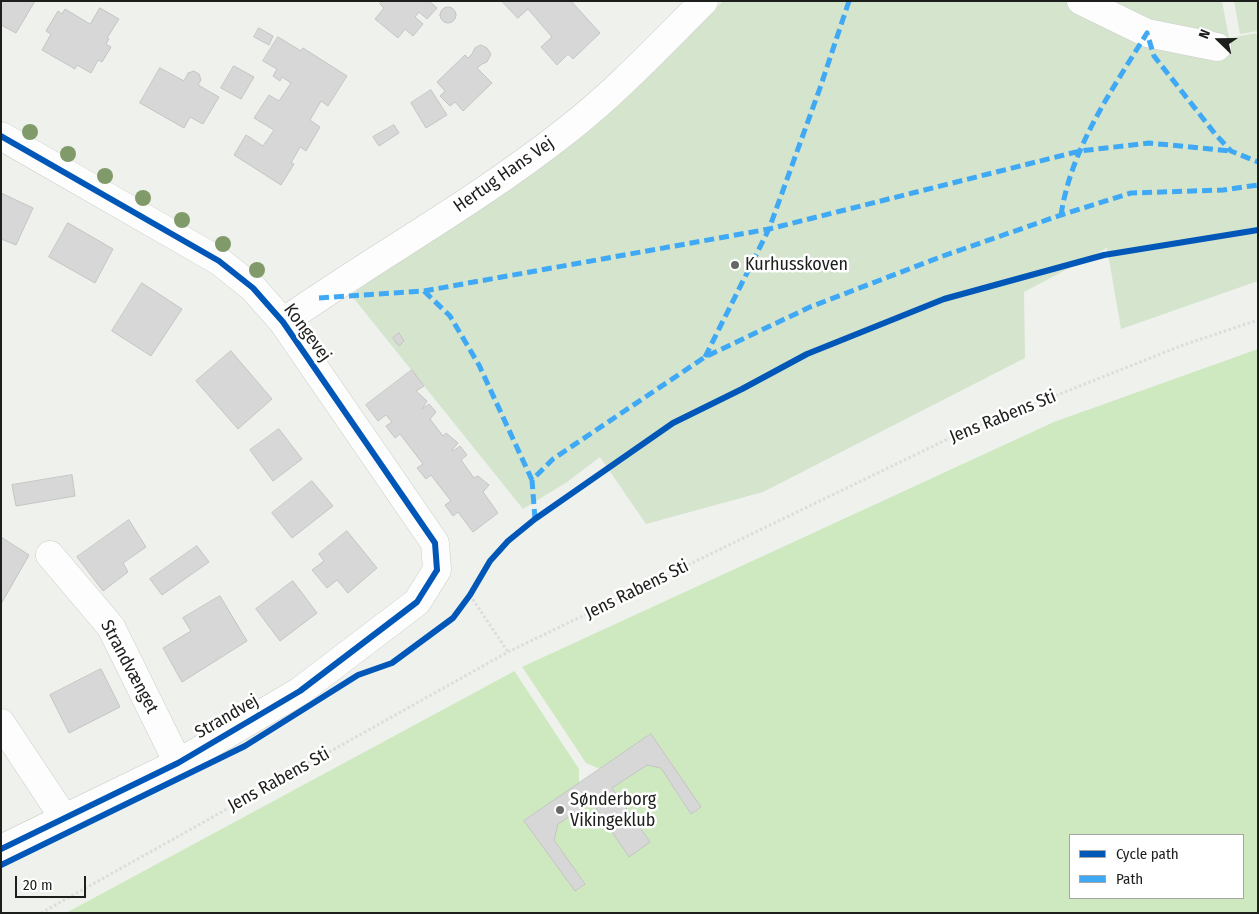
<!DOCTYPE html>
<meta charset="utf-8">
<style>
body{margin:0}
#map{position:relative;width:1259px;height:914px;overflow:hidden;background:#eef1ec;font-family:"Fira Sans Condensed",sans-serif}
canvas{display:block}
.frame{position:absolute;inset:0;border:2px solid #1c1f1b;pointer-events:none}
.legend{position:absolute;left:1069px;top:834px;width:175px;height:65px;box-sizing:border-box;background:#fff;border:1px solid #a4a5a4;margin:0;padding:6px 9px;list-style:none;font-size:15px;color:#1c1f1b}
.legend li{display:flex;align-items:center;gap:10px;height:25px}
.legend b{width:25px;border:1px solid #a4a5a4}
.north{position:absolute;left:1194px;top:15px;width:50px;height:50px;-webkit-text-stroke:4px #fff;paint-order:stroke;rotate:292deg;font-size:14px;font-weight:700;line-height:20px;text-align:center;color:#1c1f1b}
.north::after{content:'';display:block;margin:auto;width:18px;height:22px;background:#1c1f1b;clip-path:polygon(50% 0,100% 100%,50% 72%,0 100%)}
.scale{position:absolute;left:15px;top:876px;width:71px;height:22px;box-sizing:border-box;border:2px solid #1c1f1b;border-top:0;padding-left:6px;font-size:15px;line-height:18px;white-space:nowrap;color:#1c1f1b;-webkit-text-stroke:4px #fff;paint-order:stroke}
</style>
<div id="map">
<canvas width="1259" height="914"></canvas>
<div class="frame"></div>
<ul class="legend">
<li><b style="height:6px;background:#0057b8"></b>Cycle path</li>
<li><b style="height:6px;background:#3fa9f5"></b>Path</li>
</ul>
<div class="north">N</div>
<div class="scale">20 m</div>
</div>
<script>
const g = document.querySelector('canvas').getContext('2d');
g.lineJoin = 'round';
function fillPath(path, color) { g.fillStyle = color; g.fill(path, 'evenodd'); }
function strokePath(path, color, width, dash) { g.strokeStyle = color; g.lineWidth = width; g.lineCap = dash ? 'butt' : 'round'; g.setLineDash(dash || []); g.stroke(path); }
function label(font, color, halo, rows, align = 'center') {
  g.font = font + ' "Fira Sans Condensed",sans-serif'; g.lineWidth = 5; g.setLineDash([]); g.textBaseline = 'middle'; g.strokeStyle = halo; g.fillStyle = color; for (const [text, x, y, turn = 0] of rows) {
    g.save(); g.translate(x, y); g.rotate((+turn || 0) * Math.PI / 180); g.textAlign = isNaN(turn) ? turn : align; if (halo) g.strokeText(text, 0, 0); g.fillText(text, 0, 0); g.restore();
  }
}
const green = new Path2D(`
 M 723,1 L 1222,1 L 1229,38 L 1258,33 L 1258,281 L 1121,329 L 1107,248 L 1024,292 L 1025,358 L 763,492 L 646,524 L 600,457 L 567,482 L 523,509 L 351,295 L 617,106 Z
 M 1234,1 L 1258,1 L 1258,31 L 1240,34 Z`);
const water = new Path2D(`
 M 1258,349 L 1258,913 L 66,913 L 522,667 L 1054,422 ZM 1070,835 L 1243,835 L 1243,898 L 1070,898 Z`);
const pier = new Path2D(`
 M 521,665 L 586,763 L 600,769 L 651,734 L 701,807 L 691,814 L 661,768 L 647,765 L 612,788 L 650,842 L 629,857 L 592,802 L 558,824 L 554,840 L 585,884 L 575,891 L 524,821 L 579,784 L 579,769 L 513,669 Z`);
const building = new Path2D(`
 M 1,1 L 35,1 L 16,33 L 1,25 Z
 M 382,1 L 429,1 L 437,8 L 427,19 L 419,12 L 415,17 L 423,24 L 413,36 L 405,29 L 398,38 L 375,19 L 384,8 L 380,4 Z
 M 502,1 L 571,1 L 600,33 L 573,59 L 568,54 L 557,65 L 541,47 L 552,37 L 528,9 L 518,18 Z
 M440 15a8 8 0 1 1 16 0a8 8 0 1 1-16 0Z
 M 100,8 L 119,19 L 107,38 L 109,39 L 106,44 L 111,47 L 102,62 L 98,60 L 91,73 L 77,65 L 75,69 L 42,50 L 51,34 L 46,31 L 58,11 L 62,14 L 65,9 L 90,24 Z
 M 259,28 L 273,36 L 269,45 L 254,37 Z
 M 278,37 L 301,51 L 303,48 L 347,76 L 328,106 L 321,101 L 310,120 L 320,127 L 306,151 L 300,147 L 291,163 L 294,164 L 281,185 L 234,155 L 246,135 L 263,146 L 274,130 L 254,118 L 269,95 L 279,101 L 291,83 L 282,77 L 280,81 L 273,76 L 277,69 L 263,61 Z
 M 481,45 L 487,48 L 491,54 L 487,62 L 482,64 L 477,68 L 492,83 L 463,111 L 455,102 L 450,106 L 440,96 L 445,91 L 437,82 L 465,55 L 468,58 L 472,54 L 475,48 Z
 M 234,66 L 254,77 L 241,99 L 221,88 Z
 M 160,68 L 184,81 L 188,73 L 194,71 L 199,74 L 201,80 L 198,85 L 219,97 L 203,124 L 190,117 L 184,128 L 140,103 Z
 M 431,90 L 447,115 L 426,128 L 411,103 Z
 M 394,125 L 399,133 L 379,146 L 373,137 Z
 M 1,193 L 33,208 L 16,245 L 1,239 Z
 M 68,223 L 113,249 L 95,283 L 49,257 Z
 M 142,283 L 182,309 L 151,356 L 112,331 Z
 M 399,333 L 404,341 L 399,346 L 393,338 Z
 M 231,351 L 272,399 L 238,429 L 196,381 Z
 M 412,370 L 424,386 L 416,391 L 427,401 L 422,409 L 429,404 L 436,412 L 430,419 L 443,436 L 446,433 L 458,443 L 452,450 L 453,451 L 460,446 L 467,455 L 461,460 L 474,478 L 478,476 L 489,485 L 483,492 L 498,513 L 473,532 L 458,512 L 453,516 L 445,505 L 451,501 L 431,475 L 426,479 L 417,468 L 423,464 L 400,434 L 395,438 L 386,426 L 392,422 L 386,415 L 378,421 L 366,405 Z
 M 279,429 L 302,459 L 273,481 L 250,450 Z
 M 72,475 L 75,496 L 16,506 L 12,485 Z
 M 312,481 L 333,506 L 292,538 L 272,513 Z
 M 129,520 L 146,547 L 123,563 L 128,572 L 103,591 L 77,557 Z
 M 347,531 L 377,568 L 348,593 L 337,580 L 327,588 L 312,570 L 324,561 L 319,554 Z
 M 1,537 L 29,555 L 1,604 Z
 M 197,546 L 209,562 L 162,595 L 150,579 Z
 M 293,581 L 317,613 L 280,641 L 256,609 Z
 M 220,596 L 247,641 L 182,682 L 163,648 L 191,631 L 183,618 Z
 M 101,669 L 120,707 L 69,733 L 50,695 Z
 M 651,734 L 701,807 L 691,814 L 661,768 L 647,765 L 612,788 L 650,842 L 629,857 L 592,802 L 558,824 L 554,840 L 585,884 L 575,891 L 524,821 Z`);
const path = new Path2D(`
 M 470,595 L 508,652
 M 41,913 L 508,652 L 954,436 L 1183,345 L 1258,320`);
const minor = new Path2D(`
 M 1081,1 L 1147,33 L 1217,47
 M 1,136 L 219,261 L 253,288 L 283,322 L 435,543 L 437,570 L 417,602 L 300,691 L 178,763 L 1,849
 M 283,322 C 376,257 476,202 566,131 C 616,92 659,46 704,1
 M 50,555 L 111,627 L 178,763
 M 1,723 L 64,818`);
const quiet = new Path2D(`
 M 1061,215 C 1071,148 1112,90 1147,33 L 1154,56 L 1216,135 L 1231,151 L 1258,162
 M 424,291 L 450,316 L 479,365 L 532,480
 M 319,298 L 424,291 L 769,229 L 1080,151 L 1149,143 L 1231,151
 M 705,357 L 769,229 L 820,88 L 849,1
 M 535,519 L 532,480 L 553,459 L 705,357 L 810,307 L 943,256 L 1061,215 L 1131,193 L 1223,190 L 1258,185`);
const cycleway = new Path2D(`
 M 1,136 L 219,261 L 253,288 L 283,322 L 435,543 L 437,570
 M 1,849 L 178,763 L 300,691 L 417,602 L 437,570
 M 1,865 L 245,746 L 358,675 L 392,663 L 453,618 L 470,595 L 490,561 L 508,541 L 535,519 L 673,423 L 742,389 L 807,354 L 944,299 L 1104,255 L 1258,230`);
const trees = [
 [30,132],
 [68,154],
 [105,176],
 [143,198],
 [182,220],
 [223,244],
 [257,270]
];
const markers = [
 [735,265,5,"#666864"],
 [560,810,5,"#666864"]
];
const streetNames = [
 ["Hertug Hans Vej",504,175,-35],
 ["Kongevej",307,333,54],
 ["Jens Rabens Sti",1003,417,-22],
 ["Jens Rabens Sti",637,590,-26],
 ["Strandvænget",129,667,62],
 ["Strandvej",227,717,-30],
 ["Jens Rabens Sti",279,780,-29]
];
const poiNames = [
 ["Kurhusskoven",745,265],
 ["Sønderborg",570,800],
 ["Vikingeklub",570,821]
];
fillPath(green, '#d5e4cd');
fillPath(water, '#cee9c0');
fillPath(pier, '#eef1ec');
fillPath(building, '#d6d7d6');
strokePath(building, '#c4c4c4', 1);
strokePath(minor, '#cbceca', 29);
strokePath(path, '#dcdddc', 3, [2.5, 2.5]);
strokePath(minor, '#fcfdfc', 28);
strokePath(quiet, '#3fa9f5', 5, [10, 5]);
strokePath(cycleway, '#0057b8', 6);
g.fillStyle = '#819a6a';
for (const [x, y] of trees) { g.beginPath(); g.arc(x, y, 8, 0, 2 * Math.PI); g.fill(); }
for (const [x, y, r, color] of markers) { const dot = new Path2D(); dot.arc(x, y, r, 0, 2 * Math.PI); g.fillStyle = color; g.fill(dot); strokePath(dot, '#fff', 2); }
label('18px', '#1c1f1b', '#fff', streetNames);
label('18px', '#1c1f1b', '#fff', poiNames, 'left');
</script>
